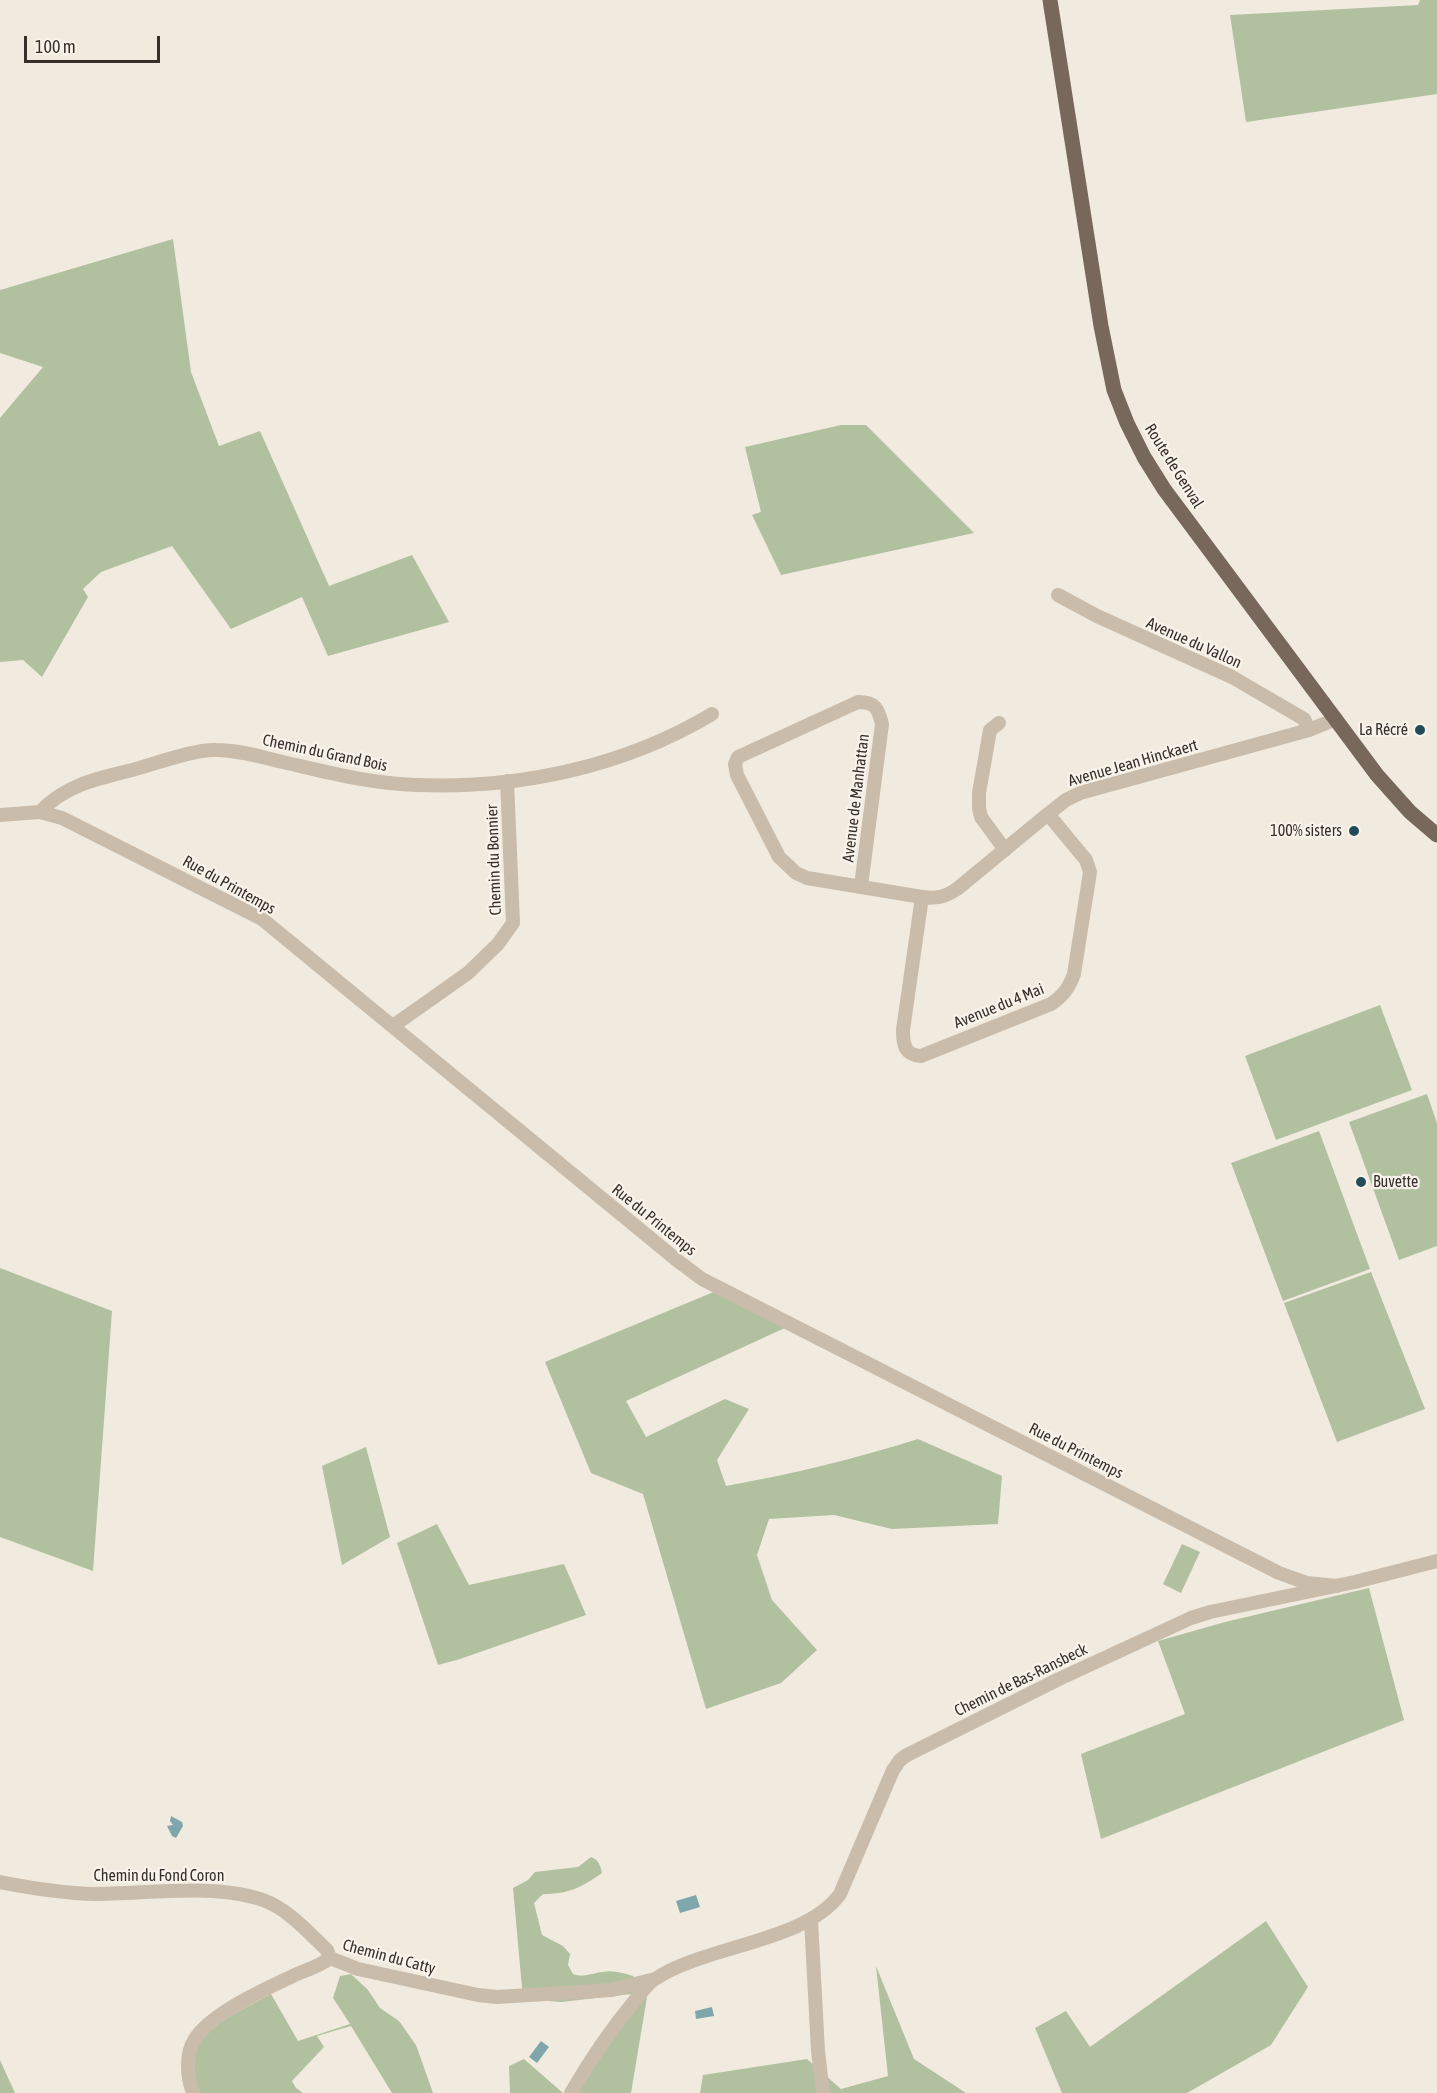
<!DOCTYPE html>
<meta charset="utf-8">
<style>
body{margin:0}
#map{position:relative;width:1437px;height:2093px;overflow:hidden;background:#f1ebdf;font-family:"Asap Condensed",sans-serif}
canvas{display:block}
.scale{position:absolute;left:24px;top:36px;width:136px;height:27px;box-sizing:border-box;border:3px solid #37302a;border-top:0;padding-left:8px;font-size:18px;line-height:21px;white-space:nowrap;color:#37302a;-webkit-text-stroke:4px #f9f4eb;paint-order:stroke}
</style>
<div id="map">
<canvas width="1437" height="2093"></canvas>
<div class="scale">100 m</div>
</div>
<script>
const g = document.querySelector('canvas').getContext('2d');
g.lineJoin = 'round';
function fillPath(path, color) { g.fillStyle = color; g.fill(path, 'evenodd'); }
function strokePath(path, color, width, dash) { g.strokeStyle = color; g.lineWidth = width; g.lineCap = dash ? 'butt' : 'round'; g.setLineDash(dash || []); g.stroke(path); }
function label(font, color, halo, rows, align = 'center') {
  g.font = font + ' "Asap Condensed",sans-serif'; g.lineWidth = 4.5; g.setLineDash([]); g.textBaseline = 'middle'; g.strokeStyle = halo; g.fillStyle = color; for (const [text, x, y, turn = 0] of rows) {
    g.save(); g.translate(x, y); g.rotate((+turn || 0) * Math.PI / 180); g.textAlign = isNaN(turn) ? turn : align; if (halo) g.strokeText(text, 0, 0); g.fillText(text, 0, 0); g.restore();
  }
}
const green = new Path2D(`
 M 1420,0 L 1437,0 L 1437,94 L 1246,122 L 1230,15 L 1418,5 Z
 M 173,239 L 191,372 L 219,446 L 260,431 L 329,586 L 412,555 L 449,622 L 328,656 L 302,597 L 231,629 L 172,546 L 101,572 L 83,589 L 88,597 L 42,677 L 23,660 L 0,662 L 0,418 L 43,367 L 0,353 L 0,290 Z
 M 841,425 L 866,425 L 974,533 L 781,575 L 752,515 L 761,512 L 745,447 Z
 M 1380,1005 L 1412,1090 L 1276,1140 L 1245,1056 Z
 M 1427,1094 L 1437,1123 L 1437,1246 L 1399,1260 L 1349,1122 Z
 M 1319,1131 L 1370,1269 L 1283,1301 L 1231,1163 Z
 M 0,1268 L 112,1311 L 93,1571 L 0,1537 Z
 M 1371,1272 L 1425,1409 L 1337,1442 L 1284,1303 Z
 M 716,1291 L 787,1327 L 626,1401 L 646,1437 L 725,1399 L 749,1409 L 717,1460 L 726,1486 C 792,1474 855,1459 918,1439 L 1002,1476 L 998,1524 L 892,1529 L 834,1515 L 769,1519 L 757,1555 L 772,1600 L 817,1650 L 781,1683 L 706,1709 L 643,1494 L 591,1473 L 545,1362 Z
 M 366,1447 L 390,1537 L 342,1565 L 322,1466 Z
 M 437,1524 L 469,1585 L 564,1564 L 586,1615 L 460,1659 L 438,1665 L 397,1543 Z
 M 1182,1544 L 1200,1552 L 1181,1593 L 1163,1584 Z
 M 1369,1588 L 1404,1720 L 1101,1839 L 1081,1754 L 1185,1714 L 1158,1641 L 1225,1622 Z
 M 591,1857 C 599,1860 600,1865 602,1873 C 581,1888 568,1894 543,1894 L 534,1903 L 542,1935 L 563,1946 L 570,1954 L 568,1965 L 573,1974 C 584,1978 592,1973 603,1972 C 613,1970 623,1973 633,1976 L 647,1997 L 631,2093 L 576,2093 L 632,1994 L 561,2002 L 523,1999 L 513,1888 L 528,1880 L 535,1872 L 578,1867 Z
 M 1266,1921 L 1308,1987 L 1271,2045 L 1187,2093 L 1062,2093 L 1035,2028 L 1066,2011 L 1090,2047 Z
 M 876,1966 L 914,2059 L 966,2093 L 700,2093 L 703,2075 L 807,2059 L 841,2089 L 888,2076 Z
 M 351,1974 L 368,1990 L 380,2008 L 399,2021 L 416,2045 L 433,2093 L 392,2093 L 351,2026 L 317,2036 L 324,2047 L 292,2081 L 296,2088 L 303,2093 L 200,2093 C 169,2040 235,2014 271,1994 L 298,2041 L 350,2024 L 333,1998 L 340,1976 Z
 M 524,2059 L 563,2093 L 510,2093 L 509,2066 Z
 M 0,2060 L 15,2093 L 0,2093 Z`);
const water = new Path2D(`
 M 171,1816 L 182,1822 L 183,1826 L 176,1838 L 172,1836 L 167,1826 L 173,1825 L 170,1821 Z
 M 696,1895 L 700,1907 L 680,1913 L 676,1901 Z
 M 712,2007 L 714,2016 L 696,2019 L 695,2011 Z
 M 541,2041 L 549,2047 L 537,2063 L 529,2057 Z`);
const minor = new Path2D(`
 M 1058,595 L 1097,616 L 1232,677 L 1304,719 L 1309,730
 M 999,723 L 990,730 L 979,793 L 979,808 L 981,817 L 1005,850
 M 40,812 C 64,786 95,779 128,771 C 152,765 194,749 216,750 C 240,750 264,758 287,763 C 330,773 373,784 417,785 C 518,789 624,767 712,714
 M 0,815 L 40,812 L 62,818 L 262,919 L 678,1261 L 702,1279 L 1279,1573 L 1307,1583 L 1337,1586
 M 861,886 L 882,724 C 878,708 875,702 858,702 L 738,757 L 735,764 L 737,775 L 779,857 L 796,873 L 807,878 L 922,897 C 936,899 945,897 957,889 L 1048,814 L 1066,800 L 1080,793 L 1309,730 L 1336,719
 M 922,897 L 903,1030 C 903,1044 904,1055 921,1056 L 1051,1004 C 1063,996 1069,988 1074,974 L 1090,872 L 1086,860 L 1048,814
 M 393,1026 L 468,973 L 498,944 L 513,923 L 507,781
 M 0,1882 C 31,1888 63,1893 95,1894 C 146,1894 215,1883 263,1900 C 288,1909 308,1932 327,1950 L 330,1958
 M 811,1920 L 818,2051 L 823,2093
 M 330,1958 L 358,1969 L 478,1995 L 497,1997 L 612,1990 L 651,1980
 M 193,2093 C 187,2077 185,2054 195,2039 C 211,2013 269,1987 297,1974 C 309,1969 320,1966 330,1958
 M 571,2093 C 590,2060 612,2028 636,1999 C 642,1992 648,1983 655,1979 C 706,1945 806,1942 840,1894 L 893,1770 L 900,1760 L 907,1755 L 1059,1679 L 1191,1618 L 1210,1612 L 1355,1582 L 1437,1561`);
const major = new Path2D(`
 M 1050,0 L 1101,326 L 1114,390 L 1127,423 L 1144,457 L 1164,489 L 1377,775 L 1410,812 L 1437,835`);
const markers = [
 [1420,730,6,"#224d56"],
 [1354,831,6,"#224d56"],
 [1361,1182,6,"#224d56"]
];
const streetNames = [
 ["Route de Genval",1174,466,58],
 ["Avenue du Vallon",1194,643,24],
 ["Chemin du Grand Bois",325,753,12],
 ["Avenue Jean Hinckaert",1133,763,-16],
 ["Avenue de Manhattan",856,798,-83],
 ["Chemin du Bonnier",494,860,-92],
 ["Rue du Printemps",229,885,29],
 ["Avenue du 4 Mai",999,1006,-22],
 ["Rue du Printemps",654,1220,39],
 ["Rue du Printemps",1076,1451,27],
 ["Chemin de Bas-Ransbeck",1021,1680,-26],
 ["Chemin du Fond Coron",159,1876],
 ["Chemin du Catty",389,1957,15]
];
const poiNames = [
 ["La Récré",1408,730],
 ["100% sisters",1342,831],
 ["Buvette",1373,1182,"left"]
];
fillPath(green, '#b1c09f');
fillPath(water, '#7fa6ad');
strokePath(minor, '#c9bcab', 14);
strokePath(major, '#78685c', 15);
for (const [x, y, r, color] of markers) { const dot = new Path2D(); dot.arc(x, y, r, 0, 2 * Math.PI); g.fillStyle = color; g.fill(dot); strokePath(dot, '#f9f4eb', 2); }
label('16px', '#37302a', '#f9f4eb', streetNames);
label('16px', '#37302a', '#f9f4eb', poiNames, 'right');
</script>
